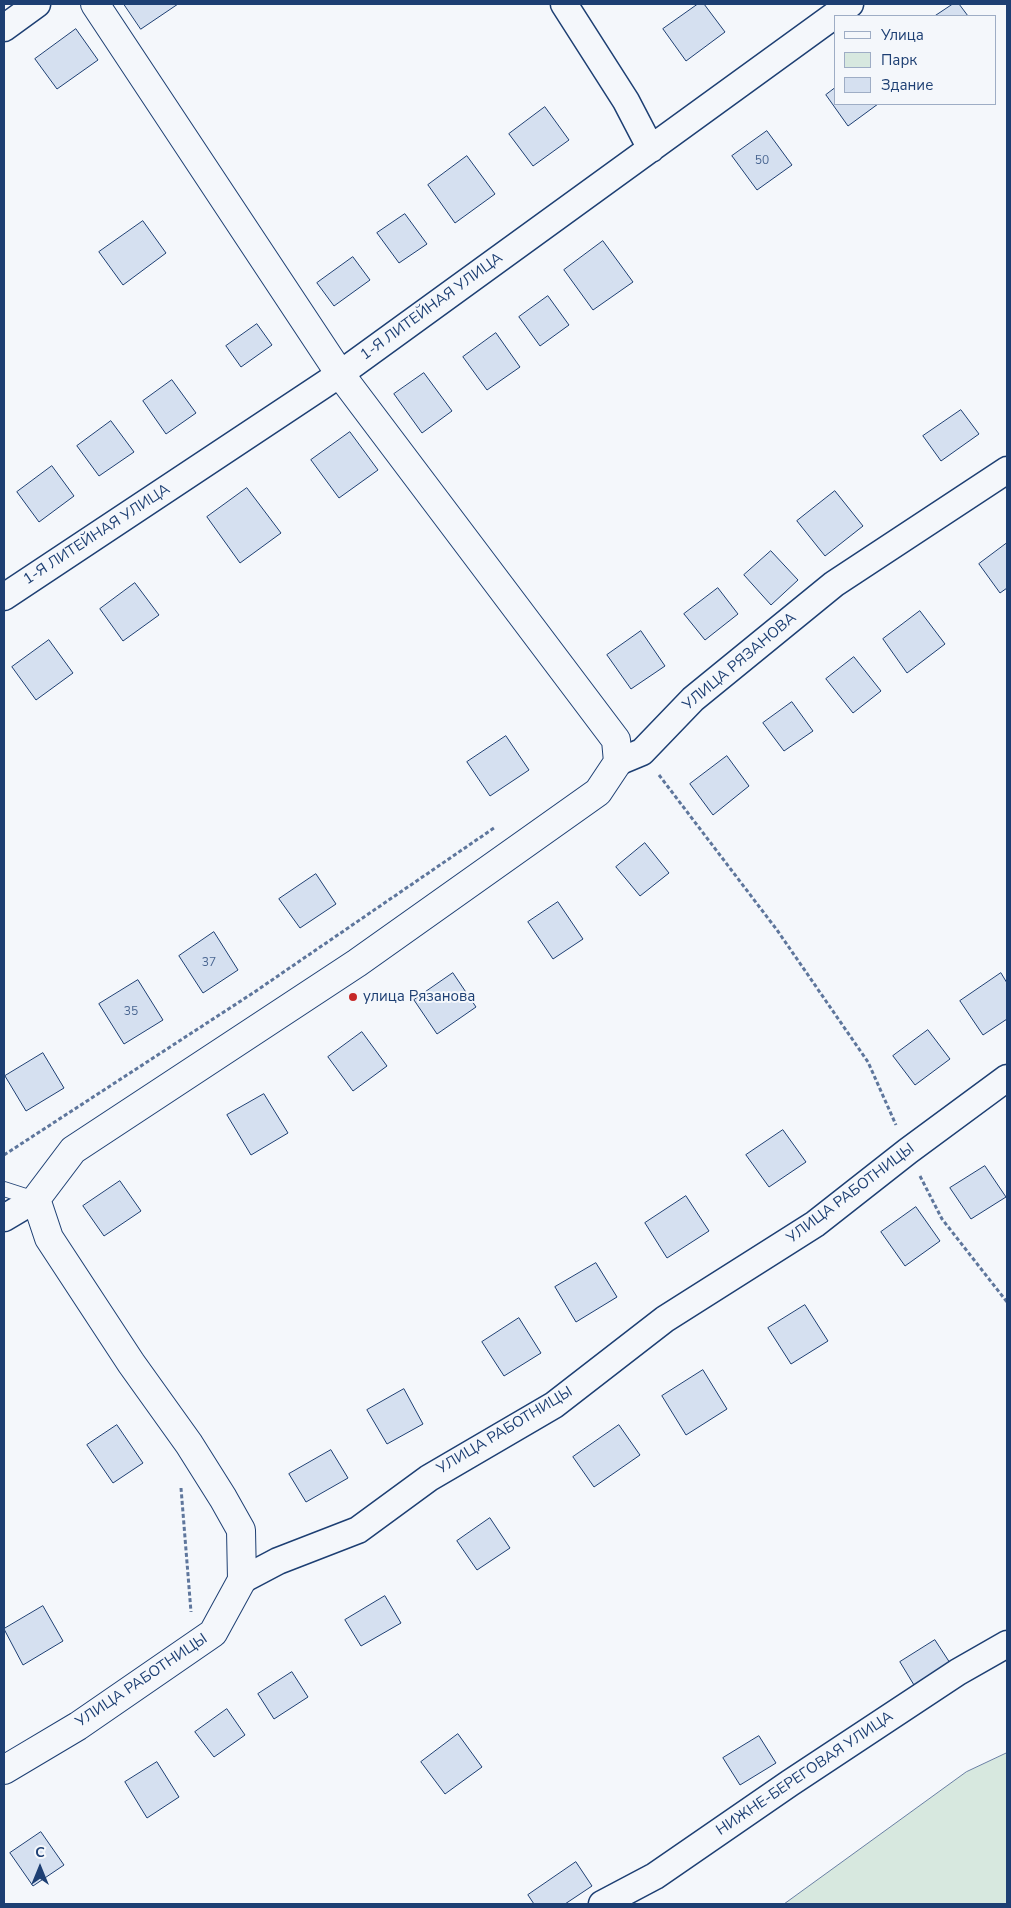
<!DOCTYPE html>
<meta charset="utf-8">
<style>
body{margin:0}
#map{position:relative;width:1011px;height:1908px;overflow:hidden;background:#f4f7fb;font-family:"Nunito Sans",sans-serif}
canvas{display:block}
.frame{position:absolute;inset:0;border:5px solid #1d3f73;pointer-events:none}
.legend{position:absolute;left:834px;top:15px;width:162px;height:90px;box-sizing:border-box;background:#f4f7fb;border:1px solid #9eadc5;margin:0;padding:6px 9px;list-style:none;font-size:15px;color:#1d3f73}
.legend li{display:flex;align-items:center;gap:10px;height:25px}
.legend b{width:25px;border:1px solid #9eadc5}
.north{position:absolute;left:15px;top:1843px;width:50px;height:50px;-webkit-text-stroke:4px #f4f7fb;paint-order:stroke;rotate:0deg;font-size:14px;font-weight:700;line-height:20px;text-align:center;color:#1d3f73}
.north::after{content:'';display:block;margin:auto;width:18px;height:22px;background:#1d3f73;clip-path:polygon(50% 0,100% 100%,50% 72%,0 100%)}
</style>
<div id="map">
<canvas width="1011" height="1908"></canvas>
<div class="frame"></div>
<ul class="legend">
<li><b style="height:6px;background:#f4f7fb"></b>Улица</li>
<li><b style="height:14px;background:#d7e8df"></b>Парк</li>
<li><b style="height:14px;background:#d5e0f0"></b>Здание</li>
</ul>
<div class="north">С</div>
</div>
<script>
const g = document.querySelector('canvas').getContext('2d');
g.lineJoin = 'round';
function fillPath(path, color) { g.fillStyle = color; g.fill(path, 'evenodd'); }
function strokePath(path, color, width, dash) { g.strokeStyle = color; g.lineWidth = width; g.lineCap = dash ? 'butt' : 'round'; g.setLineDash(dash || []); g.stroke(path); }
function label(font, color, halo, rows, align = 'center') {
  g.font = font + ' "Nunito Sans",sans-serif'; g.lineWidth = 4; g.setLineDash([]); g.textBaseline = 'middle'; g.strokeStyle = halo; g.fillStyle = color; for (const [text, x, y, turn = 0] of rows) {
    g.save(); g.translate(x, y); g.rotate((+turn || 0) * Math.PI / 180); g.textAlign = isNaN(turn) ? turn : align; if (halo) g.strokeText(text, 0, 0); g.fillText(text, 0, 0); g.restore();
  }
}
const green = new Path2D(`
 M 1007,1753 L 1007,1904 L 784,1904 L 966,1772 Z`);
const building = new Path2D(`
 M 124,4 L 178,4 L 141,29 Z
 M 698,4 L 704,4 L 725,32 L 686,61 L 663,29 Z
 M 953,4 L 959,4 L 968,16 L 935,16 Z
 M 76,29 L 98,60 L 57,89 L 35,59 Z
 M 835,88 L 835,104 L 878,104 L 848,126 L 826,95 Z
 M 545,107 L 569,140 L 533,166 L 509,134 Z
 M 767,131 L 792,165 L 757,190 L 732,156 Z
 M 467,156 L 495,194 L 455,223 L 428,185 Z
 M 405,214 L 427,244 L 399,263 L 377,233 Z
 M 143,221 L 166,253 L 123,285 L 99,252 Z
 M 603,241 L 633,282 L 593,310 L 564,270 Z
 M 353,257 L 370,280 L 334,306 L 317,283 Z
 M 548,296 L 569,325 L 540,346 L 519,317 Z
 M 257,324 L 272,345 L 241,367 L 226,346 Z
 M 496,333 L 520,367 L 487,390 L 463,357 Z
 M 424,373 L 452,411 L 422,433 L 394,394 Z
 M 172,380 L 196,413 L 166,434 L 143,401 Z
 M 961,410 L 979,434 L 941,461 L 923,436 Z
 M 111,421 L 134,452 L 99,476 L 77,446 Z
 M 350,432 L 378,470 L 339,498 L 311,460 Z
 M 52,466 L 74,496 L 39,522 L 17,492 Z
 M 247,488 L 281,533 L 240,563 L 207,517 Z
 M 835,491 L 863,526 L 825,556 L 797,521 Z
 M 1007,543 L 1007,588 L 1000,593 L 979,564 Z
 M 771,551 L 798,580 L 771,605 L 744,575 Z
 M 135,583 L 159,615 L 123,641 L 100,609 Z
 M 718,588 L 738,614 L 705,640 L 684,614 Z
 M 920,611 L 945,644 L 907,673 L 883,639 Z
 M 641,631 L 665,666 L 631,689 L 607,655 Z
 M 49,640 L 73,673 L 36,700 L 12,667 Z
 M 854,657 L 881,691 L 853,713 L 826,679 Z
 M 792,702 L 813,731 L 784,751 L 763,723 Z
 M 506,736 L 529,770 L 490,796 L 467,762 Z
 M 727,756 L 749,786 L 713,815 L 690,784 Z
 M 645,843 L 669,873 L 640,896 L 616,867 Z
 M 316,874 L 336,904 L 300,928 L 279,899 Z
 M 558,902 L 583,939 L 553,959 L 528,922 Z
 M 214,932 L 238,970 L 203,993 L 179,956 Z
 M 453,973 L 476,1007 L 437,1034 L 414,1000 Z
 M 1001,973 L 1007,983 L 1007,1019 L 983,1035 L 960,1001 Z
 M 138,980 L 163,1020 L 124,1044 L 99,1004 Z
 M 928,1030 L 950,1059 L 915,1085 L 893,1056 Z
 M 362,1032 L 387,1066 L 353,1091 L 328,1057 Z
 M 43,1053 L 64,1088 L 26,1111 L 5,1076 Z
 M 264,1094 L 288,1133 L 251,1155 L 227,1115 Z
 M 783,1130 L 806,1162 L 769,1187 L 746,1155 Z
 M 985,1166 L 1006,1197 L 971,1219 L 950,1188 Z
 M 120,1181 L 141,1211 L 104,1236 L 83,1206 Z
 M 686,1196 L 709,1231 L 667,1258 L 645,1223 Z
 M 916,1207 L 940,1241 L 905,1266 L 881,1232 Z
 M 596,1263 L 617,1297 L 576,1322 L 555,1287 Z
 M 805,1305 L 828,1341 L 791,1364 L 768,1328 Z
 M 519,1318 L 541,1353 L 504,1376 L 482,1342 Z
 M 703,1370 L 727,1409 L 686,1435 L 662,1396 Z
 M 404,1389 L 423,1424 L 387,1444 L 367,1410 Z
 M 117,1425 L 143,1463 L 113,1483 L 87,1445 Z
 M 619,1425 L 640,1455 L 594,1487 L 573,1457 Z
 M 331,1450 L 348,1478 L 306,1502 L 289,1474 Z
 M 490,1518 L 510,1548 L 477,1570 L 457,1541 Z
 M 385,1596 L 401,1623 L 361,1646 L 345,1620 Z
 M 43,1606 L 63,1641 L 23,1665 L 4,1629 Z
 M 935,1640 L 950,1663 L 914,1685 L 900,1662 Z
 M 292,1672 L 308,1697 L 274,1719 L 258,1694 Z
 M 227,1709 L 245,1735 L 214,1757 L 195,1732 Z
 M 458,1734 L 482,1767 L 445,1794 L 421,1762 Z
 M 759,1736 L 776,1763 L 740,1785 L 723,1758 Z
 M 157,1762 L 179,1797 L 147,1818 L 125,1782 Z
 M 41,1832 L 64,1865 L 33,1886 L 10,1853 Z
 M 576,1862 L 592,1886 L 565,1904 L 534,1904 L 528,1895 Z`);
const path = new Path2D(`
 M 659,775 L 777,930 L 868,1062 L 896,1125
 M 4,1155 L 253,993 L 494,828
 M 920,1176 L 942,1219 L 1007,1302
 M 181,1488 L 191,1612`);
const service = new Path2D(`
 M 4,1189 L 35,1199`);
const minor = new Path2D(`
 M 564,4 L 626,101 L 651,149
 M 4,28 L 37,4
 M 4,597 L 340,374 L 850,4
 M 618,762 L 642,752 L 693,699 L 834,584 L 1007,470
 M 4,1218 L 36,1199
 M 242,1580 L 278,1561 L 358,1530 L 429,1478 L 554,1405 L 665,1319 L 815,1224 L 908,1151 L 1007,1078
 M 602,1904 L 655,1876 L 790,1783 L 958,1672 L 1007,1644`);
const tertiary = new Path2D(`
 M 4,1770 L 78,1726 L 213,1633 L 242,1580 L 241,1530 L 223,1498 L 189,1444 L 131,1363 L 49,1238 L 36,1199 L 73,1150 L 357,963 L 598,792 L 618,762 L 616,740 L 340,374 L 95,4`);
const markers = [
 [353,997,5,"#c62828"]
];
const numberNames = [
 ["50",762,161],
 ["37",209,963],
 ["35",131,1012]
];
const streetNames = [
 ["1-Я ЛИТЕЙНАЯ УЛИЦА",432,307,-36],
 ["1-Я ЛИТЕЙНАЯ УЛИЦА",97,535,-33],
 ["УЛИЦА РЯЗАНОВА",740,662,-40],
 ["УЛИЦА РАБОТНИЦЫ",851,1194,-37],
 ["УЛИЦА РАБОТНИЦЫ",505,1431,-31],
 ["УЛИЦА РАБОТНИЦЫ",142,1681,-34],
 ["НИЖНЕ-БЕРЕГОВАЯ УЛИЦА",805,1774,-34]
];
const poiNames = [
 ["улица Рязанова",363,997]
];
fillPath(green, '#d7e8df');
strokePath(green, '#687fa3', 1);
fillPath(building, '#d5e0f0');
strokePath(building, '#1d3f73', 1);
strokePath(service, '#1d3f73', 16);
strokePath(minor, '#1d3f73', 29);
strokePath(tertiary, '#1d3f73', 30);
strokePath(path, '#5e769c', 3, [4, 2.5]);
strokePath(service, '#f4f7fb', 14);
strokePath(minor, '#f4f7fb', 26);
strokePath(tertiary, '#f4f7fb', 28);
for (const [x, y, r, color] of markers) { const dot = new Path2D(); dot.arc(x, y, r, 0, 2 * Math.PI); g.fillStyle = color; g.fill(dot); strokePath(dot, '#f4f7fb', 2); }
label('12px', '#4b6792', null, numberNames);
label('15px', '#1d3f73', '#f4f7fb', streetNames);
label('15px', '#1d3f73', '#f4f7fb', poiNames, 'left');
</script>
